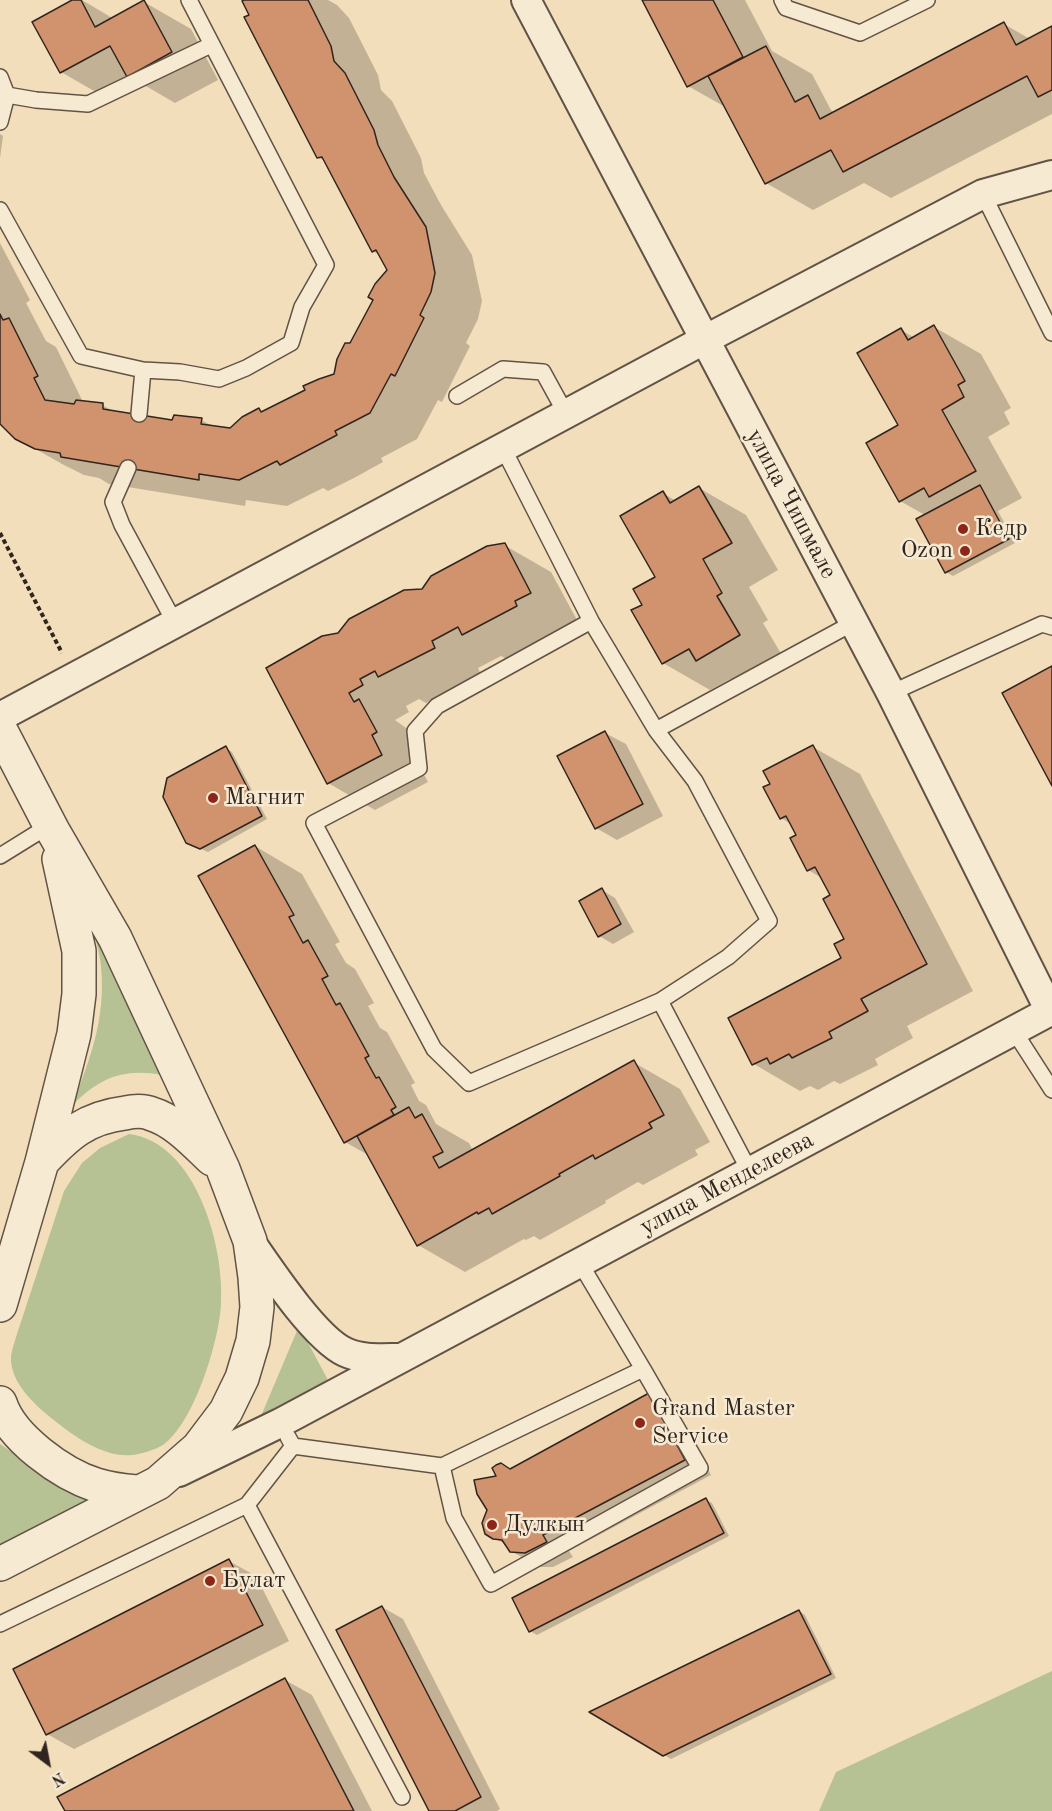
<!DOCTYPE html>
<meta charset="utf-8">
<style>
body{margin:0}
#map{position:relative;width:1052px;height:1811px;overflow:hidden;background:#f3debb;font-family:"Old Standard TT",serif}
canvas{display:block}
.north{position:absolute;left:18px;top:1733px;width:60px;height:60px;-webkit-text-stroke:4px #f7ead3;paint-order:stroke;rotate:148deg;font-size:16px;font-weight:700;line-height:24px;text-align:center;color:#30251f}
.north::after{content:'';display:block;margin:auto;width:21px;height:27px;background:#30251f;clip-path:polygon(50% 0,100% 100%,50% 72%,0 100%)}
</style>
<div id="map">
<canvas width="1052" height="1811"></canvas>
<div class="north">N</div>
</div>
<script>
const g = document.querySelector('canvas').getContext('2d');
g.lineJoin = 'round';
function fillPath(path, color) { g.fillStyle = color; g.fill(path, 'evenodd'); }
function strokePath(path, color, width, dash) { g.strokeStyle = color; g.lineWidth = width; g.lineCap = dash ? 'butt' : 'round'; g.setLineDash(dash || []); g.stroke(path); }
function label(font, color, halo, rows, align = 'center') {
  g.font = font + ' "Old Standard TT",serif'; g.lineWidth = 5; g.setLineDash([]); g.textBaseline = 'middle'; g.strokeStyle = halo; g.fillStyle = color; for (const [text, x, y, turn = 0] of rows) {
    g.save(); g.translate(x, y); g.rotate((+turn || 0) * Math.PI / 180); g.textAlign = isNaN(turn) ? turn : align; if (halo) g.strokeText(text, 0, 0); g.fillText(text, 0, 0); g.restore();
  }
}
const green = new Path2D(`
 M 92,926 L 162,1075 C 123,1068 99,1078 72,1106 C 90,1059 106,1019 101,967 C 100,953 95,939 92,926 Z
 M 129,1134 C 196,1142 225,1247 221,1304 C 219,1342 194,1423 163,1445 C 155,1450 141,1454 132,1455 C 105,1458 75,1437 55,1421 C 37,1407 11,1384 11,1359 C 11,1352 14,1344 16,1337 L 64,1191 L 82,1163 L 100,1148 Z
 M 299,1326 L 328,1380 L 261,1416 Z
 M 0,1444 L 73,1493 L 91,1501 L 0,1548 Z
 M 1052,1671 L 1052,1811 L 819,1811 L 836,1772 Z`);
const shadow = new Path2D(`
 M 76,0 L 82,0 L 114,19 L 144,2 L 191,29 L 218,80 L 175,103 L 139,82 L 108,99 L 61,72 Z
 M 247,0 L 328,0 L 337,5 L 349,18 L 378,75 L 381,90 L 392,101 L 421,158 L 424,173 L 441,205 L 472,255 L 482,301 L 478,319 L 466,343 L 470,346 L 442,402 L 438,400 L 417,439 L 381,458 L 383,462 L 354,478 L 328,491 L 323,488 L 287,506 L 246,500 L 245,506 L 109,484 L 99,478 L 84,475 L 64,465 L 16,438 L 0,422 L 0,243 L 30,300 L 26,303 L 46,341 L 56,347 L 83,402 L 102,405 L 115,412 L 173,422 L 201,420 L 215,427 L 231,429 L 259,410 L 264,412 L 335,376 L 389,270 L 381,256 L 373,251 L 326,162 L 318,157 L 251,16 Z
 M 643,0 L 745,0 L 772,51 L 812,74 L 831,110 L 835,113 L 1004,24 L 1030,39 L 1052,27 L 1052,114 L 891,198 L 864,183 L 813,210 L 766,183 L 727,108 L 688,86 Z
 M 0,134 L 3,136 L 0,158 Z
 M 934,327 L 981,354 L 1011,408 L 1004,412 L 1010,424 L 988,437 L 1022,498 L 998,511 L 1015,543 L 953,576 L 946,572 L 918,520 L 925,515 L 900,501 L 901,330 L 915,338 Z
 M 699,488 L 746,515 L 778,570 L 749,587 L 768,620 L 763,623 L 786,662 L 743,686 L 730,679 L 710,690 L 663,663 L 644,605 L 657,577 L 663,493 L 676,501 Z
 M 504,545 L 551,572 L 577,620 L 560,628 L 563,633 L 510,661 L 501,656 L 478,668 L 481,675 L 426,703 L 419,699 L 406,706 L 409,712 L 395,720 L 406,728 L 423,759 L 417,762 L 428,782 L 375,810 L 328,783 L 339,634 Z
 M 605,733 L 626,744 L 663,816 L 617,840 L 596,828 Z
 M 813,747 L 860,774 L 973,991 L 907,1026 L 913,1038 L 875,1059 L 878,1065 L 840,1084 L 834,1081 L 818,1090 L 810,1086 L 800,1091 L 754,1064 L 843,959 L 846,940 L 832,896 L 822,878 L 808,870 L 798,836 L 793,825 L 781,818 L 772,784 Z
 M 226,748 L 232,752 L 267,819 L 208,852 L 194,846 Z
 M 255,846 L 302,874 L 340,942 L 335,944 L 346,963 L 355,969 L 374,1003 L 368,1006 L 380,1028 L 387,1032 L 415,1083 L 411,1085 L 419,1101 L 426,1105 L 436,1124 L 469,1143 L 473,1151 L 633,1062 L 680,1089 L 710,1142 L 695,1150 L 698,1155 L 643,1185 L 638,1182 L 605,1201 L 606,1203 L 540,1240 L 534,1236 L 526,1240 L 524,1239 L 465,1272 L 418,1245 L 370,1156 L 345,1142 Z
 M 602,890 L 615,898 L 634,932 L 613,944 L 599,936 Z
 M 649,1395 L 676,1410 L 711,1475 L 569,1551 L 573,1557 L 553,1567 L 539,1567 L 511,1551 L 507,1545 L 494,1538 L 498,1478 Z
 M 706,1500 L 712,1503 L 729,1536 L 537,1635 L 530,1631 Z
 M 229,1561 L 256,1576 L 289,1641 L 74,1749 L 47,1734 Z
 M 382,1607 L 403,1619 L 500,1809 L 497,1811 L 431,1811 Z
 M 799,1611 L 805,1615 L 836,1678 L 671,1759 L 592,1713 Z
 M 285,1680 L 312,1695 L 372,1811 L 66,1811 Z`);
const building = new Path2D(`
 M 72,0 L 81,0 L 95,27 L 144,0 L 172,52 L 127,77 L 110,46 L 60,73 L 32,22 Z
 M 244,0 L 308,0 L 331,46 L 334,61 L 345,73 L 374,130 L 378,145 L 394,177 L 426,227 L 435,273 L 431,292 L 420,315 L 424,318 L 395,376 L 391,374 L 370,413 L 335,431 L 337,435 L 280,465 L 277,461 L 239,480 L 199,474 L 199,480 L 61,457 L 60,453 L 35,449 L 15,439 L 0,424 L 0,314 L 3,320 L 9,318 L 38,376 L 34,378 L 45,400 L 74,404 L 76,400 L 103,403 L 103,409 L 172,420 L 174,415 L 202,418 L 201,424 L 230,428 L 242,417 L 259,408 L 261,412 L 305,390 L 303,386 L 319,379 L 334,374 L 337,359 L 345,343 L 350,343 L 373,300 L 368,297 L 375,284 L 387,270 L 376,250 L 372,252 L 322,157 L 317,158 L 244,17 L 249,15 L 242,1 Z
 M 642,0 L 713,0 L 743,57 L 687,87 Z
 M 1004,22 L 1016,45 L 1052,26 L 1052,90 L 1038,97 L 1027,76 L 843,172 L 831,150 L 765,184 L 708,76 L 766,46 L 795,102 L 808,95 L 820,119 Z
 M 934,325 L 965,381 L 958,385 L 964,397 L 942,410 L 976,471 L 929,497 L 924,488 L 899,502 L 866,443 L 898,425 L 857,353 L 901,328 L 908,340 Z
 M 980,485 L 1009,539 L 945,573 L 916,519 Z
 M 699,486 L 732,543 L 703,559 L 722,593 L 717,596 L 740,635 L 696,661 L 689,649 L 662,664 L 631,610 L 642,605 L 633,589 L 655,577 L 620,516 L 663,491 L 670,503 Z
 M 505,543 L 531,593 L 515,601 L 517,606 L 462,635 L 458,627 L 432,641 L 435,648 L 378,677 L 375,671 L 360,679 L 363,685 L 349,693 L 354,702 L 359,699 L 377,732 L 372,735 L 382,755 L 327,784 L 266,668 L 322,636 L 338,633 L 349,619 L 404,590 L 422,589 L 431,576 L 487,546 Z
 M 1052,666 L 1052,786 L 1002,693 Z
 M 605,731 L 643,804 L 595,829 L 557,756 Z
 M 813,745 L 927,964 L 861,999 L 868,1011 L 829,1032 L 832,1038 L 792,1058 L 789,1054 L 770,1064 L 767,1058 L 752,1065 L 728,1018 L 841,958 L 834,944 L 844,939 L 823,899 L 830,895 L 815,867 L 807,871 L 790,838 L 796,835 L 786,816 L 780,819 L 763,787 L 770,784 L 763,771 Z
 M 226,746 L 262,816 L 200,849 L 186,843 L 163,797 L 167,778 Z
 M 255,845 L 294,915 L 289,917 L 303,943 L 308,940 L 328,976 L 322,979 L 336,1005 L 340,1003 L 369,1056 L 365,1058 L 376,1078 L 379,1077 L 396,1107 L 391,1110 L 394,1115 L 344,1143 L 198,876 Z
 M 602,888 L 621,924 L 598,937 L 579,901 Z
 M 634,1060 L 664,1115 L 649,1123 L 652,1128 L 595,1159 L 593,1155 L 559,1174 L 560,1176 L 492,1214 L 489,1208 L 478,1214 L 477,1212 L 417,1246 L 357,1136 L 409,1107 L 415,1118 L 422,1114 L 443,1152 L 433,1157 L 439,1168 Z
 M 649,1393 L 685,1460 L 543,1535 L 547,1542 L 525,1553 L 510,1552 L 502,1540 L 493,1539 L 485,1534 L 482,1523 L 487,1510 L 477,1494 L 474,1480 L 496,1476 L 492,1468 L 496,1465 L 501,1463 L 510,1469 Z
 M 706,1498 L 724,1533 L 529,1632 L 512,1598 Z
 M 229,1559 L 263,1625 L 46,1735 L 13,1669 Z
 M 382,1606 L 481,1797 L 455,1811 L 429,1811 L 336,1630 Z
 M 799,1610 L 831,1674 L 663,1756 L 589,1712 Z
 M 285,1678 L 354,1811 L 65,1811 L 57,1797 Z`);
const path = new Path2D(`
 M 0,533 L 62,653`);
const service = new Path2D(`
 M 782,0 L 786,8 L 860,33 L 927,0
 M 0,77 L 7,95
 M 0,122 L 7,95 L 36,100 L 88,104 L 211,45
 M 983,194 L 1052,333
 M 0,210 L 81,356 L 143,370 L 180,372 L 219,379 L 246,368 L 291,343 L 302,307 L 326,265 L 189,0
 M 457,396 L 503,369 L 543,372 L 566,414
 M 139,414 L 143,370
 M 503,448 L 591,621 L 656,730
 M 128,468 L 113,502 L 122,525 L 175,623
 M 591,621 L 437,706 L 415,731 L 419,768 L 314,823 L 434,1049 L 469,1083 L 660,1001 L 728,957 L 769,921 L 695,781 L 656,730 L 853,623
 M 891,693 L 1042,624 L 1052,627
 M 0,856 L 50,825
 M 660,1001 L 750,1172
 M 1014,1031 L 1052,1090
 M 293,1446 L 442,1466 L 643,1369 L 580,1263
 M 442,1466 L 454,1518 L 491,1584 L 700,1468 L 643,1369
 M 247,1505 L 402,1797
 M 0,1624 L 247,1505 L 293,1446 L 288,1437`);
const minor = new Path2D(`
 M 526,0 L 891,693 L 1050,1011
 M 0,717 L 704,340 L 983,194 L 1052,175
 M 250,1241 C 270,1270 315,1338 345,1352 C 362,1360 382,1358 400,1358
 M 179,1472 L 280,1423 L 1052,1010`);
const tertiary = new Path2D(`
 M 0,729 L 53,831 L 115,938 L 223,1169 L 250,1241 L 255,1277 L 257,1307 L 253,1341 L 242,1378 L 226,1411 L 198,1448 L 158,1483 L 0,1564
 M 42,1162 C 68,1134 86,1118 125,1113 C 134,1111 143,1110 152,1114 C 175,1121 195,1143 212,1159
 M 0,1305 L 42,1162 L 74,1034 L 79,994 L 79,951 L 59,859
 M 0,1403 C 11,1438 62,1474 96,1485 C 109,1489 123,1491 137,1492`);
const markers = [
 [963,529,6,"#8f2418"],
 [965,551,6,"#8f2418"],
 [213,798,6,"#8f2418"],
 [640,1423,6,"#8f2418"],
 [492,1525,6,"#8f2418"],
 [210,1581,6,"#8f2418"]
];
const streetNames = [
 ["улица Чишмале",791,504,62],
 ["улица Менделеева",727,1184,-28]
];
const poiNames = [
 ["Кедр",975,529],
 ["Ozon",953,551,"right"],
 ["Магнит",225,798],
 ["Grand Master",652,1409],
 ["Service",652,1437],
 ["Дулкын",504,1525],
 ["Булат",222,1581]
];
fillPath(green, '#b6c293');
fillPath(shadow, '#0003');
fillPath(building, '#d1926e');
strokePath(building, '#30251f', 1.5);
strokePath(service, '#615346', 18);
strokePath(minor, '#615346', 32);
strokePath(tertiary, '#615346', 36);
strokePath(path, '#30251f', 4, [4.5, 3]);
strokePath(service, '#f7ead3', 15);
strokePath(minor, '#f7ead3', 28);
strokePath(tertiary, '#f7ead3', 33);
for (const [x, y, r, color] of markers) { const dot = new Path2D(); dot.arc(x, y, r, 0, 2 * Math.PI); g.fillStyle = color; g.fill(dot); strokePath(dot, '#f7ead3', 2); }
label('24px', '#30251f', '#f7ead3', streetNames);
label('24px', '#30251f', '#f7ead3', poiNames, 'left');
</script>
